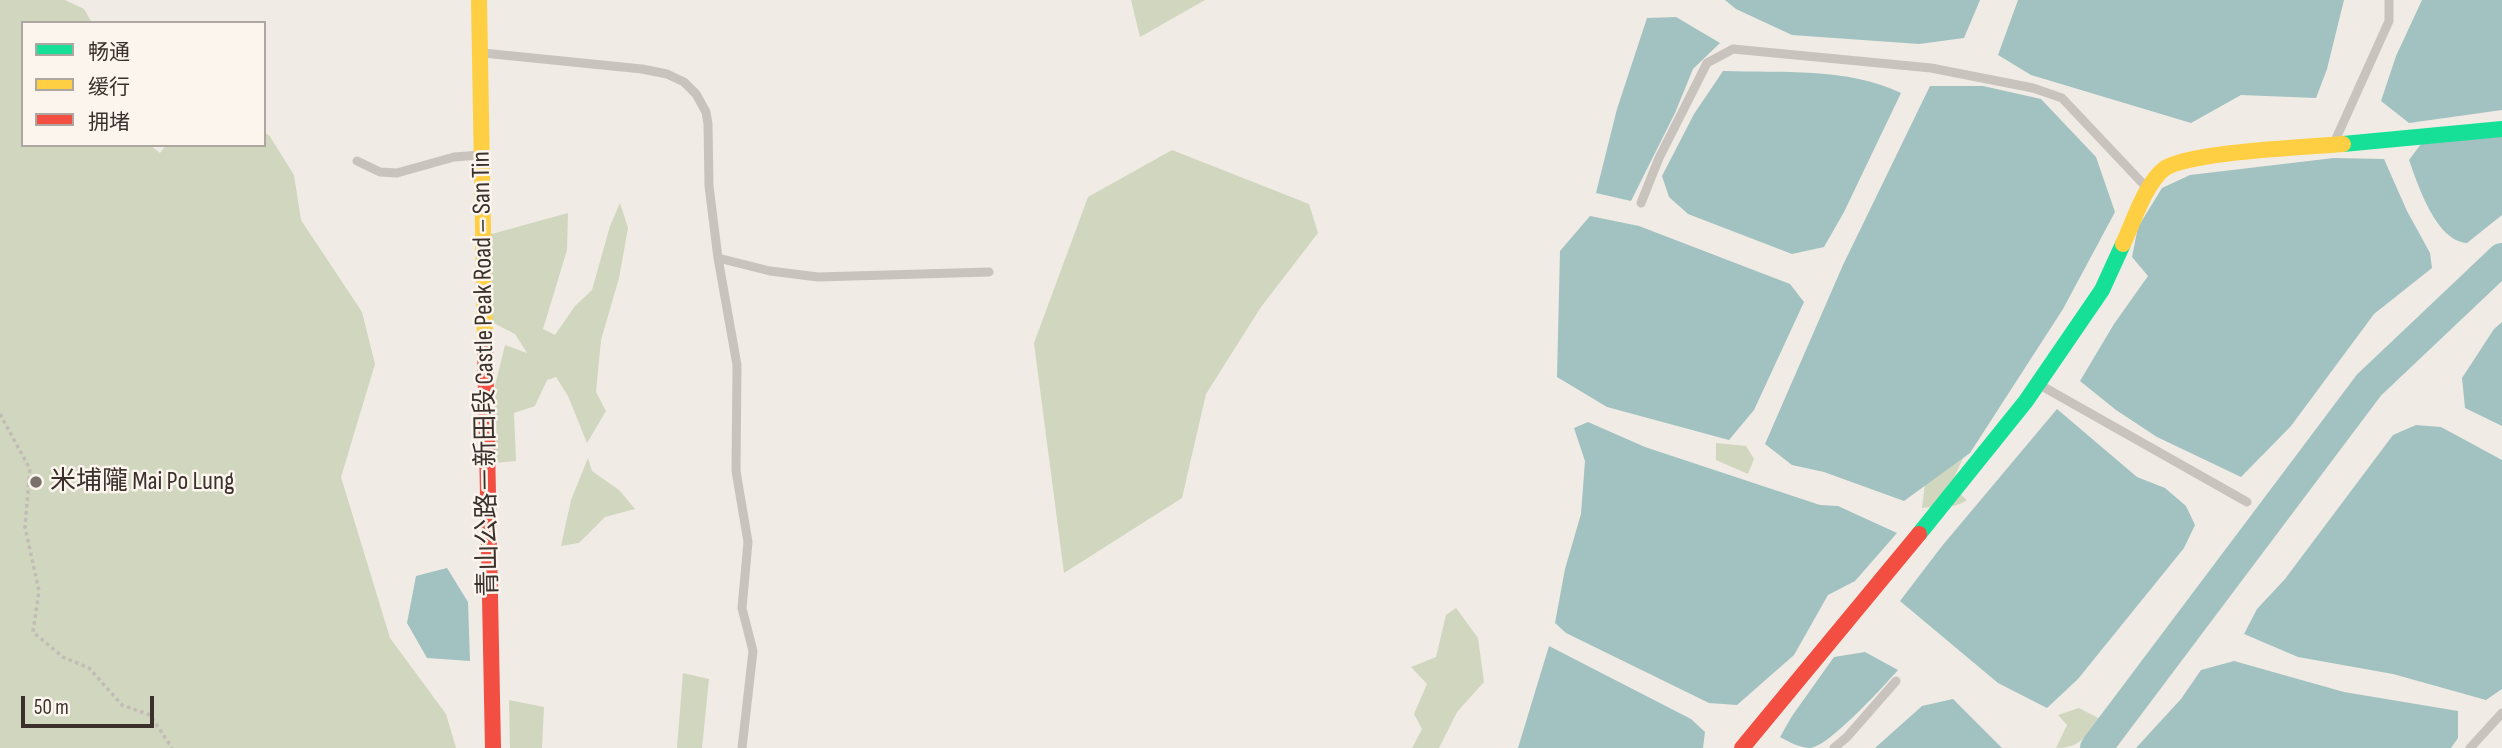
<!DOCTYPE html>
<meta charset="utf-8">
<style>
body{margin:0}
#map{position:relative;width:2502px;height:748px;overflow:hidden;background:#f0ebe5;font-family:"Sofia Sans Condensed","Noto Sans SC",sans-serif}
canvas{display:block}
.legend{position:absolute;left:21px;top:21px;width:245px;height:126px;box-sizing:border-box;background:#fbf5ee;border:2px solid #aea6a0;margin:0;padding:9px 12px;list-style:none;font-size:21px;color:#3b302b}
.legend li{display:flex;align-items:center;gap:14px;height:35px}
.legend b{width:35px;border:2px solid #aea6a0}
.scale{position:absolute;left:21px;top:696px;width:133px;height:32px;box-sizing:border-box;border:4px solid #3b302b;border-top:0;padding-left:9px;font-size:21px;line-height:24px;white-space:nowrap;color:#3b302b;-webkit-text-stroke:5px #fbf5ee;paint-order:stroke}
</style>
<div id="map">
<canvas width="2502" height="748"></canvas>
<ul class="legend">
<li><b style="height:9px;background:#16e098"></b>畅通</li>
<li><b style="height:9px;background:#ffcf43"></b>缓行</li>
<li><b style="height:9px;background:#f24e42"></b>拥堵</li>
</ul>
<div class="scale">50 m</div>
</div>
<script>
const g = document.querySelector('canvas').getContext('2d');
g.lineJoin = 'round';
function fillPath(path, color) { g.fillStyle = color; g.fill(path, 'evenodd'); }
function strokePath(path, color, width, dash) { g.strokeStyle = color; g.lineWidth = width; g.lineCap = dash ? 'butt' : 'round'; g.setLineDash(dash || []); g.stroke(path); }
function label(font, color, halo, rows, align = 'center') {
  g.font = font + ' "Sofia Sans Condensed","Noto Sans SC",sans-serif'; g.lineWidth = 5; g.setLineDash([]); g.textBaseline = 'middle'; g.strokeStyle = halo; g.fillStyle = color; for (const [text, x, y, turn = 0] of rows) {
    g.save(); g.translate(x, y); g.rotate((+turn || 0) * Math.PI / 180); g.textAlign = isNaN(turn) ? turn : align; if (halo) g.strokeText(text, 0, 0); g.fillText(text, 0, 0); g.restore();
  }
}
const green = new Path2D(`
 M 0,0 L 65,0 L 84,9 L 92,23 L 23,23 L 23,145 L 150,145 L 160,153 L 166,145 L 264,145 L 264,133 L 269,135 L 294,175 L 301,220 L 362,312 L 375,364 L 341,477 L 390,638 L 446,714 L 456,748 L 0,748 Z
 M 1131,0 L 1205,0 L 1140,37 Z
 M 1172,150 L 1309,204 L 1318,233 L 1261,307 L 1206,394 L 1182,498 L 1064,573 L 1034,343 L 1088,197 Z
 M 620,203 L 628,228 L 619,278 L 601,340 L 596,392 L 606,411 L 587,443 L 568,396 L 556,377 L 547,380 L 535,406 L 514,413 L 516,461 L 494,463 L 492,398 L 505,345 L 527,353 L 515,334 L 488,320 L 488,235 L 568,213 L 567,250 L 543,329 L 555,335 L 575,306 L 592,290 L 610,226 Z
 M 1716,443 L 1746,446 L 1754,459 L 1748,474 L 1716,460 Z
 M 1967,449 L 1954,478 L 1962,496 L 1967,500 C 1949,511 1942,505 1922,508 L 1925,484 Z
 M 588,458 L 592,471 L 619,490 L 635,509 L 605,517 L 579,543 L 561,546 L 571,500 Z
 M 1456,608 L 1478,638 L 1484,682 L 1457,712 L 1439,748 L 1412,748 L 1422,729 L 1414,714 L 1427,684 L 1411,667 L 1436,657 L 1446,615 Z
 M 683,673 L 709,679 L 702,748 L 677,748 Z
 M 509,700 L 544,707 L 542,748 L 510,748 Z
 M 2079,708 L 2100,719 C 2085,737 2080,748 2056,748 L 2067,725 L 2058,715 Z`);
const water = new Path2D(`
 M 1725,0 L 1980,0 L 1964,38 L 1919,44 L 1792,35 L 1736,9 Z
 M 2018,0 L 2344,0 L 2327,69 L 2316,98 L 2241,95 L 2191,123 L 2031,75 L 1998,55 Z
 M 2422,0 L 2502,0 L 2502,110 L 2409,123 L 2381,101 L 2396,56 Z
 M 1676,17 L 1720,43 L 1693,69 L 1675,113 L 1631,201 L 1596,193 L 1617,109 L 1647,18 Z
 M 1723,71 C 1782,73 1847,67 1901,93 L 1844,212 L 1824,247 L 1792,254 L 1688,214 L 1669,197 L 1662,176 L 1694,114 Z
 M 1930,86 L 1983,86 L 2041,99 L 2096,157 L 2115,212 L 2063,309 L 1970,453 L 1904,501 L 1824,472 L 1792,465 L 1765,444 L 1843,265 Z
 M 2502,133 L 2502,215 L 2467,243 C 2436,241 2418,185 2409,160 L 2421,144 Z
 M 2334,158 L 2384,159 L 2407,211 L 2430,253 L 2432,268 L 2374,314 L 2291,426 L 2241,477 L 2157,437 L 2116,410 L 2080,381 L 2114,324 L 2148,276 L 2132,257 L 2138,227 L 2162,188 L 2190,175 Z
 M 1590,216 L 1639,226 L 1790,284 L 1804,302 L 1754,410 L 1729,440 L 1607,407 L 1557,377 L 1560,251 Z
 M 2502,322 L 2502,426 L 2465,408 L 2462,378 L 2494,329 Z
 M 2057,409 L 2137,477 L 2165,488 L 2186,506 L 2195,525 L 2184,548 L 2078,679 L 2047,708 L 1998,683 L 1900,601 L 1942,546 Z
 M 1588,422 L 1645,447 L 1820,505 L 1838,506 L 1897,533 L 1855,581 L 1828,595 L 1794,655 L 1737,705 L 1709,703 L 1566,633 L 1555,623 L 1565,569 L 1581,514 L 1585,461 L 1574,428 Z
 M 2416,425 L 2441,427 L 2502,460 L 2502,689 L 2486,700 L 2393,674 L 2298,657 L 2244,634 L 2257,609 L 2285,579 L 2393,435 Z
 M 447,568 L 468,602 L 470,661 L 427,658 L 407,623 L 416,576 Z
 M 1549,646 L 1691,719 L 1705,732 L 1703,748 L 1518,748 Z
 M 1865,652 L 1898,670 C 1883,687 1830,745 1811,748 C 1800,748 1789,742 1780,737 L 1792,716 L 1834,657 Z
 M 2234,661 L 2344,692 L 2458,711 L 2458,738 L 2451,748 L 2136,748 L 2181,699 L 2201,670 Z
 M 1953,699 L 2002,748 L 1875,748 L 1922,706 Z`);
const river = new Path2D(`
 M 2096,748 L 2369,385 L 2502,259`);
const path = new Path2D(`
 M 0,414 L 30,469 L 25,527 L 39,591 L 33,632 L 63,657 L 89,668 L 122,705 L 150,715 L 172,748`);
const lane = new Path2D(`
 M 483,53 L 642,69 L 667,74 L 684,82 L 696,94 L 706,112 L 708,124 L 709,186 L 718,258 L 737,365 L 736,471 L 748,542 L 742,608 L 753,651 L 742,748
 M 2334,143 L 2389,21 L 2389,0
 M 357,161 L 380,172 L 397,173 L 454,157 L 480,155
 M 1641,203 L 1659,158 L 1707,63 L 1733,49 L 1931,68 L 2033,88 L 2062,98 L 2147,188
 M 718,258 L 770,271 L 818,277 L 989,272
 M 2040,385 L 2247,502
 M 1834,748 L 1847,737 L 1896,681
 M 2470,748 L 2502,713`);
const fast = new Path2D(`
 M 2343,144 L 2502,129
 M 1919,534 L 2026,401 L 2102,290 L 2123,244`);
const slow = new Path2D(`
 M 479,0 L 485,344
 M 2123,244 C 2133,223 2145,184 2164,169 C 2187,152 2308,147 2343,144`);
const jam = new Path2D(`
 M 485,344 L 493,748
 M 1742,748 L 1919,534`);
const markers = [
 [36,482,7,"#7a716c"]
];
const streetNames = [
 ["青山公路－新田段 Castle Peak Road – San Tin",486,374,-91]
];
const poiNames = [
 ["米埔隴 Mai Po Lung",50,482]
];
fillPath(green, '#d1d6bf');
fillPath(water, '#a1c2c1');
strokePath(river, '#a1c2c1', 32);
strokePath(path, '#c2bbb6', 3.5, [3.5, 3.5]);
strokePath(lane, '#c9c3be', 9);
strokePath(fast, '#16e098', 16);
strokePath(slow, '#ffcf43', 16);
strokePath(jam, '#f24e42', 16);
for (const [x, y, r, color] of markers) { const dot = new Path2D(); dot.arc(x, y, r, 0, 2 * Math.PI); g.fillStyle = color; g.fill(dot); strokePath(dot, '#fbf5ee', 2.5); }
label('26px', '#3b302b', '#fbf5ee', streetNames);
label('26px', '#3b302b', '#fbf5ee', poiNames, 'left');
</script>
